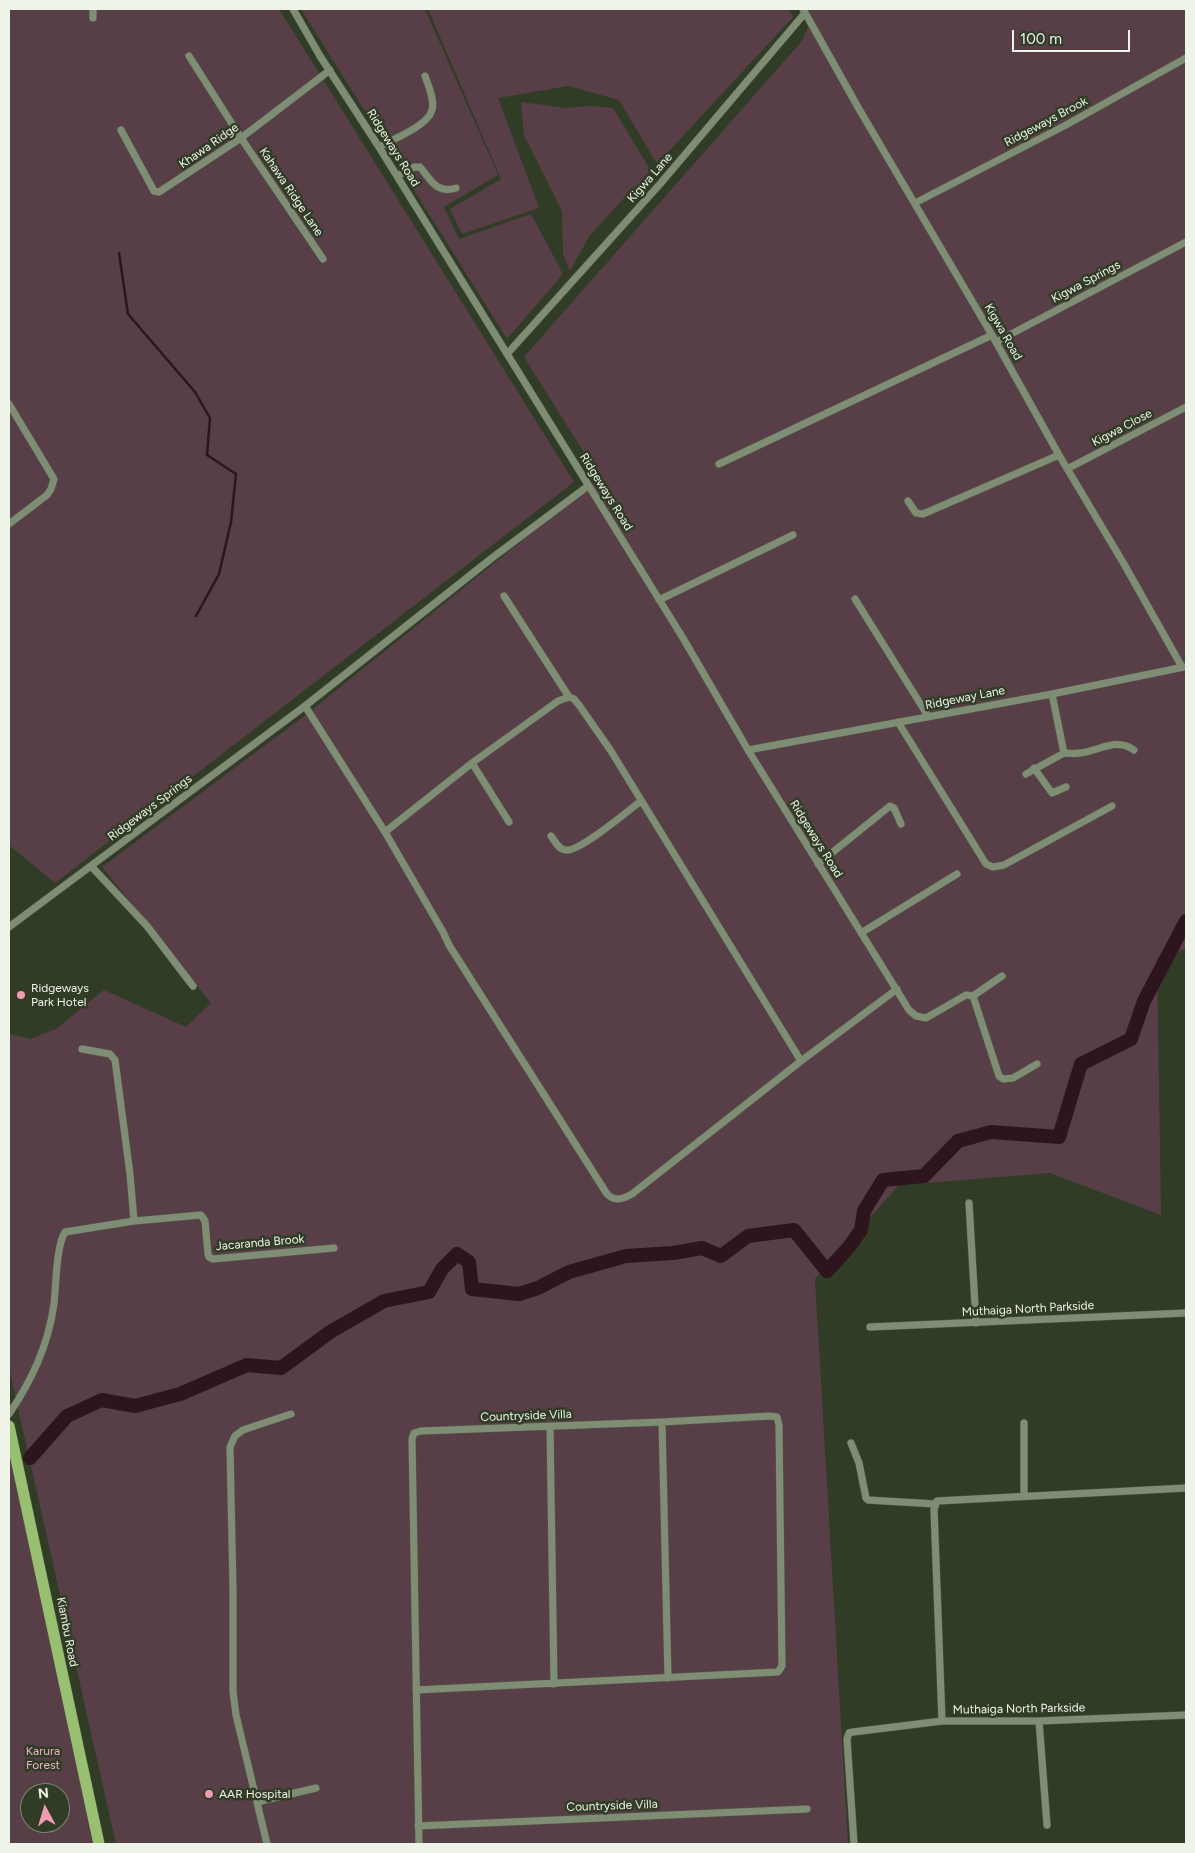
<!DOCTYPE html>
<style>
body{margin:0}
#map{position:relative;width:1195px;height:1853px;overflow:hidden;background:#313c27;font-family:Figtree,sans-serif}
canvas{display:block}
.frame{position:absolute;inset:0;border:10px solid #eef4e7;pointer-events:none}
.north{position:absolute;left:20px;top:1783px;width:50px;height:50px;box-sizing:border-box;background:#313c27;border:1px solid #7d8674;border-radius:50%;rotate:354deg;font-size:14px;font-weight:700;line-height:20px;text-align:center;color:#eef4e7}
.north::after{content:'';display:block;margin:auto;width:18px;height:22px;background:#f09ab6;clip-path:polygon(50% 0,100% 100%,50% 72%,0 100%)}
.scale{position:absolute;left:1012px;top:30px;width:118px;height:22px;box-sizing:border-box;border:2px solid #eef4e7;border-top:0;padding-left:6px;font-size:15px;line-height:18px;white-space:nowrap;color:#eef4e7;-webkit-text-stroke:4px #313c27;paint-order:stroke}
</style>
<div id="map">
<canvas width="1195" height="1853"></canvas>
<div class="frame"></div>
<div class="north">N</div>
<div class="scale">100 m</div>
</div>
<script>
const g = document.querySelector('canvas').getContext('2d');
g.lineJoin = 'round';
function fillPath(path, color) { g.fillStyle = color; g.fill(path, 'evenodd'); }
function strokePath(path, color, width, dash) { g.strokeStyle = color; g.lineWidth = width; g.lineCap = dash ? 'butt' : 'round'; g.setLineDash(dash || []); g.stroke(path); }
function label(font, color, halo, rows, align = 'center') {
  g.font = font + ' Figtree,sans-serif'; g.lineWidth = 5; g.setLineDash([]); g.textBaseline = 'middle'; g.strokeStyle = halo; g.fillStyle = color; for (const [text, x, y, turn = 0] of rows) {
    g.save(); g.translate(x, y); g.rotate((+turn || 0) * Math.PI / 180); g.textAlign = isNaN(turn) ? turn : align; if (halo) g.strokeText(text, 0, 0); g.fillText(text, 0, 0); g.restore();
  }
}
const green = new Path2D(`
 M 9,9 L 279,9 L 574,482 L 55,883 L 9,845 Z
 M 301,9 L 425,9 L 498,175 L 444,207 L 459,239 L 531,214 L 563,274 L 507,339 Z
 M 428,9 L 788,9 L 793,17 L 657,164 L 619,100 L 568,86 L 498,98 L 539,208 L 462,234 L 450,209 L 501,179 Z
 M 803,9 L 1186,9 L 1186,949 L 1157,959 L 1161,1215 L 1050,1173 L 899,1185 L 815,1279 L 848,1844 L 116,1844 L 9,1368 L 9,1034 L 30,1039 L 56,1029 L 104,990 L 186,1027 L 211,1003 L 102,867 L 303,717 L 600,478 L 524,357 L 802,41 L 810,22 Z
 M 521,102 L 566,108 L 590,106 L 613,108 L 648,166 L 649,179 L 623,199 L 590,235 L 570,271 L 563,254 L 562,211 L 524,135 Z
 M 9,1434 L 97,1844 L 9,1844 ZM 30,1793 L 60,1793 L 60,1823 L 30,1823 Z`);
const stream = new Path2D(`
 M 119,253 L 128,314 L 195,392 L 210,418 L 207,455 L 236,474 L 231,522 L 219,574 L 196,616`);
const river = new Path2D(`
 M 30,1458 L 67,1416 L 102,1400 L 135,1406 L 180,1394 L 247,1365 L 281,1368 L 330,1332 L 384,1301 L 429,1292 L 442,1269 L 457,1254 L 469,1262 L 472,1289 L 519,1294 L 538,1288 L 569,1272 L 626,1256 L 673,1253 L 702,1248 L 721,1256 L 748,1236 L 794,1230 L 827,1271 L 849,1247 L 861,1230 L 864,1211 L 883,1180 L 924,1176 L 958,1141 L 991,1132 L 1059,1137 L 1081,1064 L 1131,1039 L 1144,1001 L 1186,921`);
const minor = new Path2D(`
 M 293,9 L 320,56 L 379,147 L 683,638 L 748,750 L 909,1010 L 916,1016 L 926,1018 L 966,995 L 973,996 L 999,1076 L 1003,1079 L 1013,1078 L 1037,1064
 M 803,9 L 859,109 L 992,335 L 1059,455 L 1124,564 L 1182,667
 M 93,18 L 93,9
 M 189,56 L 241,138 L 323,259
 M 121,130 L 154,191 L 159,192 L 241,138 L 330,70
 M 379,147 C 393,139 428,126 432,110 C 435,100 428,85 425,76
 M 397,176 L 414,167 L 420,167 C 431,180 436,194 456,188
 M 915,203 L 1066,125 L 1186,58
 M 996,342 L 1186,242
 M 507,354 L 660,184 L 805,13
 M 9,404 L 54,479 L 51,489 L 47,495 L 9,524
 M 719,464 L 992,335
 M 1067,469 L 1186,407
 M 588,486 L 492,558 L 305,706 L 385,832 L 443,932 L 449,945 L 607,1194 C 615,1202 623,1199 632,1194 L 801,1061 L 897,989
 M 908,501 L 916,513 L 923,514 L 1059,455
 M 504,596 L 569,697 L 574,699 L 579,705 L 611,751 L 801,1061
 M 855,599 L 928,716
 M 659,600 L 793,535
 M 898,722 L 986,864 L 993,867 L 1004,865 L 1112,806
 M 748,750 L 1052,694 L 1184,667
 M 1064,753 C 1069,753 1075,754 1080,753 C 1099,751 1116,737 1134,750
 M 472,763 L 509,822
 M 1034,768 L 1052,793 L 1066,787
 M 1026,774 L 1064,753 L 1052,694
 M 385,832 L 472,763 L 558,701 L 569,697
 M 551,836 C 555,841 558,849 565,850 C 578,853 628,811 641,801
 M 818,864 L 890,806 L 894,808 L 901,824
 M 91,866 L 147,926 L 193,986
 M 9,927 L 305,706
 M 861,933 L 957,874
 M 973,996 L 1002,976
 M 969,1203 L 976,1323
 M 134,1221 L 201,1215 L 205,1221 L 208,1254 L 209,1257 L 213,1259 L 334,1248
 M 870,1327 L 1186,1313
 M 9,1414 C 32,1380 48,1346 54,1304 C 56,1287 56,1246 65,1232 L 134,1221 L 130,1174 L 115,1060 L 110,1054 L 82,1049
 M 662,1422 L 668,1678
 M 1024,1423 L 1024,1496
 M 550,1426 L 554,1684
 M 851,1443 L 859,1463 L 866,1498 L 868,1500 L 935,1504
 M 416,1690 L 778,1672 L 782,1666 L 779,1425 L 777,1417 L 770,1416 L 662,1422 L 421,1431 L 414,1433 L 412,1439 L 419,1844
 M 942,1721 L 934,1509 L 937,1501 L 1186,1488
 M 1039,1721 L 1047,1825
 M 257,1802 L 316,1788
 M 418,1826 L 807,1809
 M 267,1844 L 236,1715 L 233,1692 L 233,1589 L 230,1447 L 235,1436 L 243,1430 L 291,1414
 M 854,1844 L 847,1739 L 849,1733 L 853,1732 L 942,1721 L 1039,1721 L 1186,1715`);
const trunk = new Path2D(`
 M 9,1426 L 99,1844`);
const markers = [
 [21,995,5,"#f09ab6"],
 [209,1794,5,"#f09ab6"]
];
const streetNames = [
 ["Ridgeways Brook",1046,122,-28],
 ["Khawa Ridge",209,146,-35],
 ["Ridgeways Road",393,148,58],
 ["Kigwa Lane",650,178,-49],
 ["Kahawa Ridge Lane",291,192,56],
 ["Kigwa Springs",1086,282,-28],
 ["Kigwa Road",1003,332,60],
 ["Kigwa Close",1122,428,-28],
 ["Ridgeways Road",606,492,58],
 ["Ridgeway Lane",965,698,-11],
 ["Ridgeways Springs",150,808,-37],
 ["Ridgeways Road",816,839,58],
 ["Jacaranda Brook",260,1243,-5],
 ["Muthaiga North Parkside",1028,1309,-3],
 ["Countryside Villa",526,1416,-2],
 ["Kiambu Road",67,1632,79],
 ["Muthaiga North Parkside",1019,1709,-1],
 ["Countryside Villa",612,1806,-2]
];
const poiNames = [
 ["Ridgeways",31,988],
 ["Park Hotel",31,1002],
 ["AAR Hospital",219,1794]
];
const parkNames = [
 ["Karura",43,1751],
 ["Forest",43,1765]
];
fillPath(green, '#583f47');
strokePath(stream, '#2e141d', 2.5);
strokePath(river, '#2e141d', 14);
strokePath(minor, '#505947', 8);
strokePath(trunk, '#505947', 12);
strokePath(minor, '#808d75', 7);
strokePath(trunk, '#99c070', 11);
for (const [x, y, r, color] of markers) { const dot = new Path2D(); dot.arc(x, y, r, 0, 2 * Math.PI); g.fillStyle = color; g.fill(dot); strokePath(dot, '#313c27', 2); }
label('12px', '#eef4e7', '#313c27', streetNames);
label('12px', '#eef4e7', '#313c27', poiNames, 'left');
label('12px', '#f0b3c6', '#313c27', parkNames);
</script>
